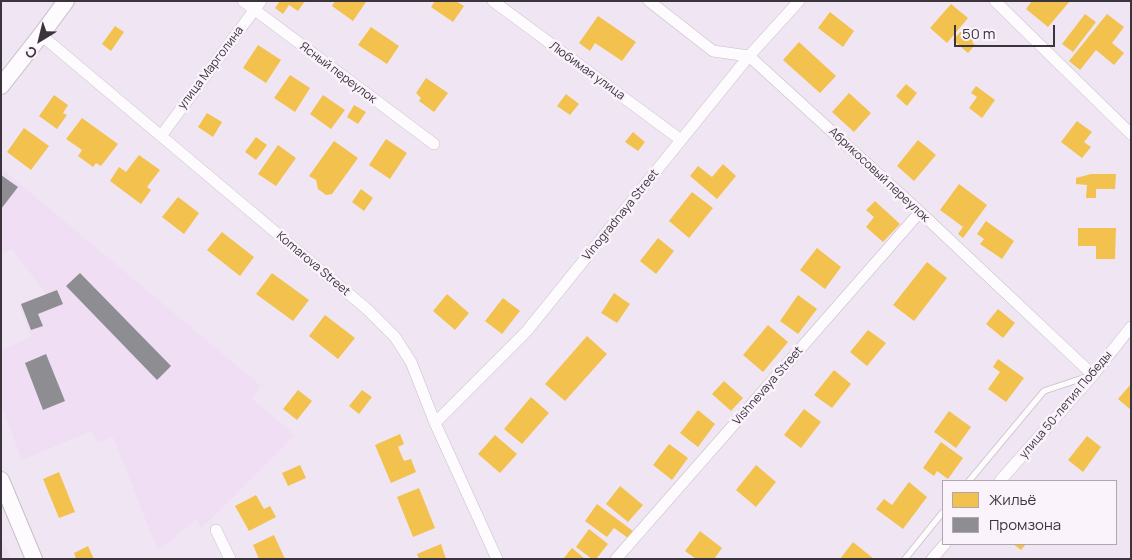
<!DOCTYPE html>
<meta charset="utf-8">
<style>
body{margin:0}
#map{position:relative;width:1132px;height:560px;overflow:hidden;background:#f0e6f3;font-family:Manrope,sans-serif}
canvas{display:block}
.frame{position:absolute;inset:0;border:2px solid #3b343d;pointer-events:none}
.legend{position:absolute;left:942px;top:480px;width:175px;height:65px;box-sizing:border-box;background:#faf3fc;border:1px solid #aea7b0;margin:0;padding:6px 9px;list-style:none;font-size:15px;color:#3b343d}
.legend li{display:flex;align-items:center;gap:10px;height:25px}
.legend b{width:25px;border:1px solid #aea7b0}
.north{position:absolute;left:15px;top:15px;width:50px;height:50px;-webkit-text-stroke:4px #faf3fc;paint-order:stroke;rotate:216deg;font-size:14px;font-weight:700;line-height:20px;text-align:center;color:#3b343d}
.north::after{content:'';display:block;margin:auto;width:18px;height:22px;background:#3b343d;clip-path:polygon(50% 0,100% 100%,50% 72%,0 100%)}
.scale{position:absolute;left:954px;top:25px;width:101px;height:22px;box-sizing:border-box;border:2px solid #3b343d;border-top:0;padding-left:6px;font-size:15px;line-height:18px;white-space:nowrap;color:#3b343d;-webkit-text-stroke:4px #faf3fc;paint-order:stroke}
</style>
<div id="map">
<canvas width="1132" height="560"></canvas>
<div class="frame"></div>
<ul class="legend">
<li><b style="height:14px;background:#f2c14e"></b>Жильё</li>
<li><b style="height:14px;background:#8d8d92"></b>Промзона</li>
</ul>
<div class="north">С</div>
<div class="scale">50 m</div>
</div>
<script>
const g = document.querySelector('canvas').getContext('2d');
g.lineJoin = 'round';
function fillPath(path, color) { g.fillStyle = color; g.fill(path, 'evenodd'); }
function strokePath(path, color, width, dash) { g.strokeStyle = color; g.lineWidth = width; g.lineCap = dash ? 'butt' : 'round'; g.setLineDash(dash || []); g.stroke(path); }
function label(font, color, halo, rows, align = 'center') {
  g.font = font + ' Manrope,sans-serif'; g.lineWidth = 5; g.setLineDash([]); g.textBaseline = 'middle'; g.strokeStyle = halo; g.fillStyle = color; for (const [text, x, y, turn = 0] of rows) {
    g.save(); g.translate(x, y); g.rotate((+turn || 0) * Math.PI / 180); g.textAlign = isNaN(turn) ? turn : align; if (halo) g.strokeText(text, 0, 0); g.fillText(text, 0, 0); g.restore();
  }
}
const built = new Path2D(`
 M 1,168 L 261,386 L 252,399 L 295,435 L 227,503 L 201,528 L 196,519 L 158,551 L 113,437 L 98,443 L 91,431 L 22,460 L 1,405 L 1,351 L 31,336 L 19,304 L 46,294 L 12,249 L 1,255 Z
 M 1,536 L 11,559 L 1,559 Z`);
const homes = new Path2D(`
 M 280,1 L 305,1 L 298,11 L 289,5 L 283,14 L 275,8 Z
 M 335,1 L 364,1 L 366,2 L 353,21 L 332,6 Z
 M 435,1 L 456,1 L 464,6 L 453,22 L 431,7 Z
 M 1032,1 L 1070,1 L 1048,27 L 1026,9 Z
 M 951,4 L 968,18 L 947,43 L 930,28 Z
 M 830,12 L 854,31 L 843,47 L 818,28 Z
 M 1085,14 L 1096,22 L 1073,52 L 1062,44 Z
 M 1107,14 L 1124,27 L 1112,43 L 1124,53 L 1114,65 L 1096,50 L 1080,70 L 1069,61 Z
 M 598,16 L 636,42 L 622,61 L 595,43 L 590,51 L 579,43 Z
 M 115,26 L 124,32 L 111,51 L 102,44 Z
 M 371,27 L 399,46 L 387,64 L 358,45 Z
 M 964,28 L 976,38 L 972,42 L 975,45 L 968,53 L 953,40 Z
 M 799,42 L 836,76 L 820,93 L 783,60 Z
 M 258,45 L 281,60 L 266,83 L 243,68 Z
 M 290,75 L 310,88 L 295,112 L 274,98 Z
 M 426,78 L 448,93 L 434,112 L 419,101 L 421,98 L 416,93 Z
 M 906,84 L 917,93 L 907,106 L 896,96 Z
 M 976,86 L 995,100 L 982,118 L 969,108 L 977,97 L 971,93 Z
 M 849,93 L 871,113 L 854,132 L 832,112 Z
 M 566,94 L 579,104 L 570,115 L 557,106 Z
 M 54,95 L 68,105 L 63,113 L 67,115 L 57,129 L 39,116 Z
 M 323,95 L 345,110 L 331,129 L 310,114 Z
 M 354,105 L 366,112 L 358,124 L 347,117 Z
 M 207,113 L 222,122 L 213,137 L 198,127 Z
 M 82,118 L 118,144 L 101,166 L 96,163 L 93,167 L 78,156 L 82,150 L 66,139 Z
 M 1077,121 L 1092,132 L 1084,142 L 1091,147 L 1082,158 L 1061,142 Z
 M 24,128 L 49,146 L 31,170 L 7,152 Z
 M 633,132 L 645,142 L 638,151 L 625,142 Z
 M 256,137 L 267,145 L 256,160 L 245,152 Z
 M 386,139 L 407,153 L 390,179 L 369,165 Z
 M 918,140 L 936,155 L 914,181 L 897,166 Z
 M 334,141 L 358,158 L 332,194 L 326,195 L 318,189 L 316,180 L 309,176 Z
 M 278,145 L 296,158 L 276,186 L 258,174 Z
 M 139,155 L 160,170 L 147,187 L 151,190 L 141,204 L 110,181 L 119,167 L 126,172 Z
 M 723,164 L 736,176 L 717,199 L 690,176 L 698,166 L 712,177 Z
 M 1091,174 L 1116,174 L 1115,189 L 1096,189 L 1096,198 L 1086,198 L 1087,185 L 1076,184 L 1076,178 Z
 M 959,184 L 987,205 L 963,238 L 958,234 L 963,227 L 940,210 Z
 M 361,189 L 373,198 L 364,211 L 352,202 Z
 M 692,192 L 713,208 L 689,238 L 669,221 Z
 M 178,197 L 199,213 L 184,234 L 162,217 Z
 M 875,201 L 900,224 L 883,242 L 866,227 L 874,217 L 866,210 Z
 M 986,221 L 1014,241 L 1002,259 L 980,244 L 984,239 L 977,234 Z
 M 1078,228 L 1116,228 L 1115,259 L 1096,259 L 1096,246 L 1078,246 Z
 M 222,232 L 254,257 L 240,276 L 207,250 Z
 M 658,238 L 674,251 L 656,274 L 640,261 Z
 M 817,248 L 841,267 L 825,289 L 800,270 Z
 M 927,262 L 947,278 L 914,321 L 893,305 Z
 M 272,273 L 309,300 L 293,321 L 256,294 Z
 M 614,293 L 630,304 L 617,323 L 601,313 Z
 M 447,294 L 469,313 L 455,330 L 433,311 Z
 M 798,295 L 817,309 L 798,334 L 780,321 Z
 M 503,298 L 520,311 L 502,334 L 485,321 Z
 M 998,309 L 1015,323 L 1003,338 L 986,324 Z
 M 325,315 L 355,338 L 338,359 L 309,336 Z
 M 768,325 L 788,342 L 763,372 L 743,355 Z
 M 868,330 L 886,343 L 867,366 L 850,352 Z
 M 587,336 L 607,354 L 565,401 L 545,384 Z
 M 998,359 L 1024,378 L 1006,402 L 988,389 L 1000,372 L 993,367 Z
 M 834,370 L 851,384 L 832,408 L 814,395 Z
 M 724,381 L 743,398 L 731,411 L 712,394 Z
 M 1131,384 L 1131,410 L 1118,399 Z
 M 298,390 L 312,401 L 297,420 L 283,409 Z
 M 362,390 L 372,397 L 359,414 L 349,406 Z
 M 531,397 L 549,413 L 522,444 L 504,429 Z
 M 804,409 L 821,422 L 801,448 L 784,435 Z
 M 698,410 L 715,424 L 698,447 L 680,433 Z
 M 949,411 L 971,427 L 956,448 L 934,432 Z
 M 400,434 L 404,444 L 398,447 L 404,461 L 411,459 L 416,472 L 391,483 L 375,445 Z
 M 495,435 L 517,454 L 500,473 L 478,454 Z
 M 1087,436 L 1101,447 L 1083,472 L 1068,460 Z
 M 941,442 L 963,458 L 948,479 L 937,471 L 934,476 L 923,468 Z
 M 669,444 L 688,458 L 672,480 L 653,465 Z
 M 300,465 L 306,478 L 288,486 L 282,473 Z
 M 756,465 L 776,482 L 756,507 L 736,490 Z
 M 59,472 L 75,512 L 59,518 L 43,479 Z
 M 909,482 L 927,497 L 903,529 L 876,509 L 884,499 L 892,505 Z
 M 620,486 L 643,505 L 628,522 L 606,504 Z
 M 419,488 L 435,528 L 413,537 L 397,497 Z
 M 256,495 L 264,509 L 270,506 L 276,517 L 249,531 L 235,506 Z
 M 597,504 L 633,531 L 628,538 L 614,528 L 607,537 L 585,521 Z
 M 589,529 L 608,544 L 596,559 L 592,559 L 576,547 Z
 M 700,531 L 722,548 L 714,559 L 696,559 L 685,551 Z
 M 274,535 L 285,559 L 259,559 L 253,545 Z
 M 853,542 L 874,559 L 840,559 Z
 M 441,544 L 446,559 L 419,559 L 417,554 Z
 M 1013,544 L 1026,544 L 1021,550 Z
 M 88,546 L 94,559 L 76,559 L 74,553 Z
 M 572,548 L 585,559 L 563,559 Z`);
const industry = new Path2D(`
 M 1,175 L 18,187 L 1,209 Z
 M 80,273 L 171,366 L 157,380 L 66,286 Z
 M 57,290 L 63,304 L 38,314 L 43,326 L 31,330 L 21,304 Z
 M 46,354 L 65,401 L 43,410 L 25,363 Z`);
const lane = new Path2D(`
 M 969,481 L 1044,391 L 1089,376
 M 905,559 L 943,512`);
const street = new Path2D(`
 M 243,1 L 434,144
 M 493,1 L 681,140
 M 649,1 L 713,51 L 749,56 L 920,212 L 1093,375
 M 995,1 L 1131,134
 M 41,35 L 368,310 L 395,337 L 411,362 L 435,423 L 497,559
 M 161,136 L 261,1
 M 435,423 L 526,332 L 749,56 L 799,1
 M 1000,481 L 1093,375 L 1131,327
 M 216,530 L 230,559
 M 616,559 L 920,212
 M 932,559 L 945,544`);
const secondary = new Path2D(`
 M 1,86 L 41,35 L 66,1
 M 1,480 L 34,559`);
const streetNames = [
 ["улица Марголина",211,68,-53],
 ["Любимая улица",587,71,36],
 ["Ясный переулок",338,73,37],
 ["Абрикосовый переулок",879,175,43],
 ["Vinogradnaya Street",621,215,-51],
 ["Komarova Street",313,264,40],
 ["Vishnevaya Street",768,386,-49],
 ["улица 50-летия Победы",1066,405,-50]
];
fillPath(built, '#efdef4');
fillPath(homes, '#f2c14e');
fillPath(industry, '#8d8d92');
strokePath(lane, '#c6bec8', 7);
strokePath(street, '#c6bec8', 12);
strokePath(secondary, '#c6bec8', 18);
strokePath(lane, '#fdfbfd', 5.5);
strokePath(street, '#fdfbfd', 11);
strokePath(secondary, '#fdfbfd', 16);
label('12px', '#3b343d', '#faf3fc', streetNames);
</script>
